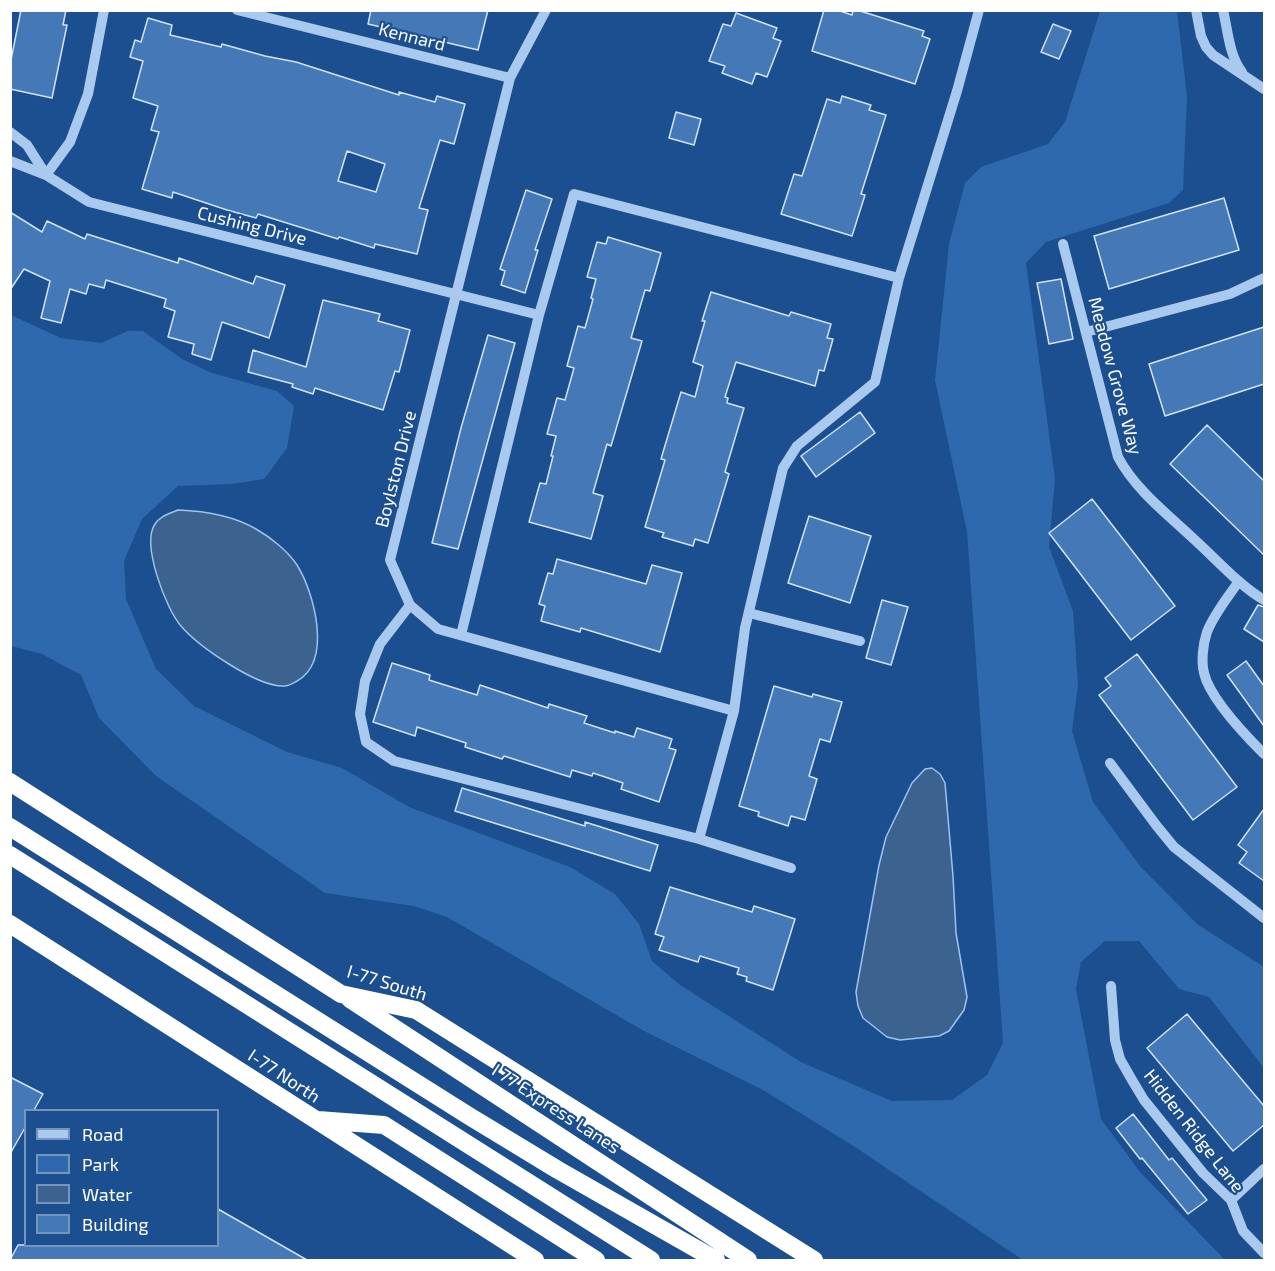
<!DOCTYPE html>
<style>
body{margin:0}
#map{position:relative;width:1275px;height:1271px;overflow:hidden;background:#1b4f8f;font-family:"Exo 2",sans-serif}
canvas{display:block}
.frame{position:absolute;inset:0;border:12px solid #fff;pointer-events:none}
.legend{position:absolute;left:24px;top:1109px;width:195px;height:138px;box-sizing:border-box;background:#1b4f8f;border:2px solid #7695bc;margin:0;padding:8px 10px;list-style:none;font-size:18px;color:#fff}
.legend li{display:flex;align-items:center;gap:12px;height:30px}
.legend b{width:30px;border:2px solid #7695bc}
</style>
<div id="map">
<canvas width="1275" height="1271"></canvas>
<div class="frame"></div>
<ul class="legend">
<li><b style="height:8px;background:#a9c9ee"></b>Road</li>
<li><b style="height:16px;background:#2e69ad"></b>Park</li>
<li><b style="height:16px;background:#3c6290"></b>Water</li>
<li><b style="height:16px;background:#4478b7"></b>Building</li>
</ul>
</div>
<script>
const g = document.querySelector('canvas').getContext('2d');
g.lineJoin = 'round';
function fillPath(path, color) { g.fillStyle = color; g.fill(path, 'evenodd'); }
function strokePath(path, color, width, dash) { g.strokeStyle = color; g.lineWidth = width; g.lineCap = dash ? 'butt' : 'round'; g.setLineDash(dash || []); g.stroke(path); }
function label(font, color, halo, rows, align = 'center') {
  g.font = font + ' "Exo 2",sans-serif'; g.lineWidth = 4.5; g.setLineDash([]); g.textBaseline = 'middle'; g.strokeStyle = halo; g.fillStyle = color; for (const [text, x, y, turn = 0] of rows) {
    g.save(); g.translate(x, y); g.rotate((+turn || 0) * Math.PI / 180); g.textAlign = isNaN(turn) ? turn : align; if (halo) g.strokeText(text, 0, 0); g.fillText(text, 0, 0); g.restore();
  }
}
const green = new Path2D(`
 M 1100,11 L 1177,11 L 1187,96 L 1183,190 L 1169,203 L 1046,242 L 1026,263 L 1055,479 L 1049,547 L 1073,611 L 1078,685 L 1072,731 L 1093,802 L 1140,866 L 1197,924 L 1264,967 L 1264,1068 L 1209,997 L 1179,989 L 1139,941 L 1105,941 L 1081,962 L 1076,989 L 1101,1119 L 1140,1172 L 1225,1260 L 1023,1260 L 855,1147 L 763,1090 L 644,1031 L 447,917 L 414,906 L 325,893 L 156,776 L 99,718 L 81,675 L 42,654 L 11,646 L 11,315 L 61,338 L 101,343 L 128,331 L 143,331 L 182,359 L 212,373 L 277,391 L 294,406 L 287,448 L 264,479 L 231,484 L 178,486 L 142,519 L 124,561 L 126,599 L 156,669 L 194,706 L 287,752 L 342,768 L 409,807 L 570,867 L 615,894 L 639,924 L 652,961 L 680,985 L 801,1062 L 892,1101 L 952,1100 L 987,1075 L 1003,1043 L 967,532 L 935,380 L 949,244 L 965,183 L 981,167 L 1048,144 L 1065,122 Z`);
const water = new Path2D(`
 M 178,510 C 205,511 232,515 256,529 C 270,537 288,551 297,565 C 314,592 333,661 297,681 C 293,683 289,686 285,686 C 258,688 198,646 181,626 C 166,609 141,544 155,524 C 160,516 169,514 178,510 Z
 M 932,768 L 940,774 L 945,783 L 953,876 L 956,933 L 967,997 L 964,1010 L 949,1031 L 939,1036 L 900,1040 L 887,1037 L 863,1018 L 858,1006 L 856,992 L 879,865 L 886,837 L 912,783 L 925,769 Z`);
const building = new Path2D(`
 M 21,10 L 66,10 L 63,25 L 67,25 L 52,98 L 10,89 L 10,65 Z
 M 371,10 L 488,10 L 478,50 L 368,24 Z
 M 824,10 L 837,10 L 852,15 L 853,10 L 857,10 L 924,31 L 922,36 L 930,39 L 915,84 L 812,51 Z
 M 736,13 L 777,28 L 773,38 L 781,41 L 767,77 L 756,73 L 752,84 L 722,73 L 725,66 L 709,61 L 723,24 L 731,26 Z
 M 148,18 L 172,25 L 170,35 L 221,47 L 222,44 L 265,56 L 296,62 L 399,95 L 399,92 L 435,102 L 437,96 L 465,104 L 454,144 L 440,140 L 419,208 L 428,210 L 417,254 L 375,244 L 374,248 L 339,237 L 338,239 L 258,214 L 256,218 L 227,210 L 173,192 L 172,198 L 142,189 L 159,132 L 151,130 L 158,106 L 133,98 L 143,61 L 130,57 L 135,40 L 141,42 ZM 347,151 L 385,164 L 376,192 L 338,181 Z
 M 1053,24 L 1071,31 L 1059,59 L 1041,52 Z
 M 842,96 L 871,105 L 869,110 L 886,115 L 861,194 L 865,195 L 852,236 L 781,214 L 794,174 L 802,176 L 827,99 L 840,103 Z
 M 676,112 L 701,119 L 694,145 L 669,138 Z
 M 526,190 L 552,199 L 535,250 L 538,250 L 525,293 L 501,285 L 505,271 L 500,269 Z
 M 1224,198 L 1239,250 L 1109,289 L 1094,236 Z
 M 10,212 L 42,232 L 47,221 L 85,239 L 87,234 L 178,263 L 179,258 L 253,284 L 256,276 L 285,285 L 269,338 L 222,322 L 211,360 L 192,354 L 194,344 L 168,337 L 175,311 L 164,307 L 166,299 L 106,280 L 104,288 L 89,284 L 86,294 L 70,289 L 61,323 L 41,318 L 50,281 L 24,269 L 10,290 Z
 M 608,237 L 661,253 L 650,291 L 645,290 L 631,338 L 642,341 L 611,446 L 607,444 L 593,493 L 603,496 L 591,539 L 529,522 L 540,483 L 546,484 L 553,456 L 551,456 L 556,436 L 547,434 L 557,398 L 565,400 L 574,368 L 567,366 L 578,326 L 585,328 L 593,299 L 591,298 L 596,279 L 587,277 L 597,242 L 606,244 Z
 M 1061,279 L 1073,339 L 1049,344 L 1037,283 Z
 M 711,292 L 789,316 L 791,312 L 831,324 L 827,338 L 833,339 L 824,371 L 819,370 L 815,386 L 736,362 L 725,397 L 728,398 L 727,403 L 744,408 L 725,472 L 729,474 L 708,543 L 695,539 L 693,546 L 662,537 L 664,533 L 645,527 L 665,460 L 661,459 L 681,392 L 695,397 L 703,366 L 693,362 L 705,321 L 702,321 Z
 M 323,300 L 380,314 L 378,321 L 410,330 L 399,372 L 395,371 L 383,410 L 315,388 L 313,394 L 292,387 L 293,384 L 248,372 L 253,350 L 306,367 Z
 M 1264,327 L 1264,384 L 1165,416 L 1149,364 Z
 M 488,335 L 515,343 L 458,549 L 432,543 L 461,428 Z
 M 860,412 L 875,433 L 816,477 L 801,456 Z
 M 1207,425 L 1264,481 L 1264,555 L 1170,464 Z
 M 1092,499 L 1175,606 L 1131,640 L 1049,533 Z
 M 809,516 L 871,536 L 850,603 L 788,583 Z
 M 557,559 L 646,584 L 652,565 L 682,573 L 660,652 L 581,628 L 580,632 L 541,621 L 545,606 L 539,604 L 548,573 L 553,574 Z
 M 882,600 L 908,607 L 891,665 L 866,658 Z
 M 1258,605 L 1264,607 L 1264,642 L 1244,629 Z
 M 1137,654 L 1237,787 L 1193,820 L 1099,695 L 1111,686 L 1105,678 Z
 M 1246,661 L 1264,686 L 1264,726 L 1227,675 Z
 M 392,663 L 430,675 L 429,680 L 477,695 L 480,685 L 548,708 L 549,704 L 587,716 L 584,723 L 615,733 L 615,731 L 634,737 L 637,728 L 672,739 L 669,748 L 676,750 L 659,802 L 621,789 L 623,783 L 593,773 L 592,776 L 572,770 L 570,777 L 504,756 L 502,759 L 465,747 L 466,743 L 417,727 L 415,736 L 373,722 Z
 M 774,686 L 812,697 L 813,694 L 842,702 L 830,742 L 820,739 L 809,776 L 817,779 L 805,820 L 791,816 L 788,826 L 758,816 L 759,812 L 739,806 Z
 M 462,788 L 585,826 L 585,822 L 658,845 L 650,871 L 455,811 Z
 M 1264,809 L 1264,881 L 1239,863 L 1247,852 L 1238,845 Z
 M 670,887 L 752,912 L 754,906 L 795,919 L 773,990 L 746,981 L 747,977 L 737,974 L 739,968 L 700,956 L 698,962 L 659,950 L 664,937 L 655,934 Z
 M 1187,1014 L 1264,1106 L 1264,1125 L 1233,1151 L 1147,1048 Z
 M 10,1077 L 43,1094 L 34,1110 L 26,1110 L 26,1126 L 10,1154 Z
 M 1133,1114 L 1169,1160 L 1172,1158 L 1207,1200 L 1188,1214 L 1142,1158 L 1140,1159 L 1116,1128 Z
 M 218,1209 L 307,1260 L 10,1260 L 18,1245 L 218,1245 Z`);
const minor = new Path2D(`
 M 237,10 L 510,78
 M 546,10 L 510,78 L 390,560 L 410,605 L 438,629 L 734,711
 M 1196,10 L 1201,36 L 1206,47 L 1213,55 L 1264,89
 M 1223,10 C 1228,31 1229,55 1242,72
 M 10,132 L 27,145 L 46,175
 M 10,161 L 46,175 L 89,202 L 539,315 L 574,194 L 899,278
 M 46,175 L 70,142 L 88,94 L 104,10
 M 1063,244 L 1118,457 C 1136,491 1170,516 1197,542 C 1219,562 1239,585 1264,600
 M 1086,332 L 1230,294 L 1264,278
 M 1239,581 C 1228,597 1214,614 1207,632 C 1203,644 1201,661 1204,673 C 1210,699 1246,736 1264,754
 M 410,605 L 380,644 L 365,681 L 360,714 L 366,742 L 394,761 L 699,839
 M 749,613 L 860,641
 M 461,635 L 539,315
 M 1110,763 L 1156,825 L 1174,847 L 1264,918
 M 791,868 L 699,839 L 734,711 L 745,628 L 783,468 L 797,446 L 875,382 L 899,278 L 957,91 L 979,10
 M 1111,986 L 1115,1040 L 1120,1059 L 1132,1080 L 1144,1100 L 1203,1173 L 1231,1200 L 1243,1231 L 1264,1253
 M 1231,1200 L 1264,1169`);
const highway = new Path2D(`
 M 10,782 L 341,994 L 416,1010 L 814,1260
 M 10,827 L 469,1116 L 558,1170 L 716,1260
 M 10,855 L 651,1260
 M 10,924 L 535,1260
 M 350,999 L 748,1260
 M 318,1120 L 384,1125 L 596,1260`);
const streetNames = [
 ["Kennard",412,37,14],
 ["Cushing Drive",252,226,14],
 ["Meadow Grove Way",1115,376,75],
 ["Boylston Drive",396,469,-76],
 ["I-77 South",387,983,17],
 ["I-77 North",284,1076,33],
 ["I 77 Express Lanes",556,1109,33],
 ["Hidden Ridge Lane",1194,1131,52]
];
fillPath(green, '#2e69ad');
fillPath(water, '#3c6290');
strokePath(water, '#9cc4f0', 1.5);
fillPath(building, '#4478b7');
strokePath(building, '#cfe3fa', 1.5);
strokePath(minor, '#a9c9ee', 10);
strokePath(highway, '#fff', 18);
label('18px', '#fff', '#1b4f8f', streetNames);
</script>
